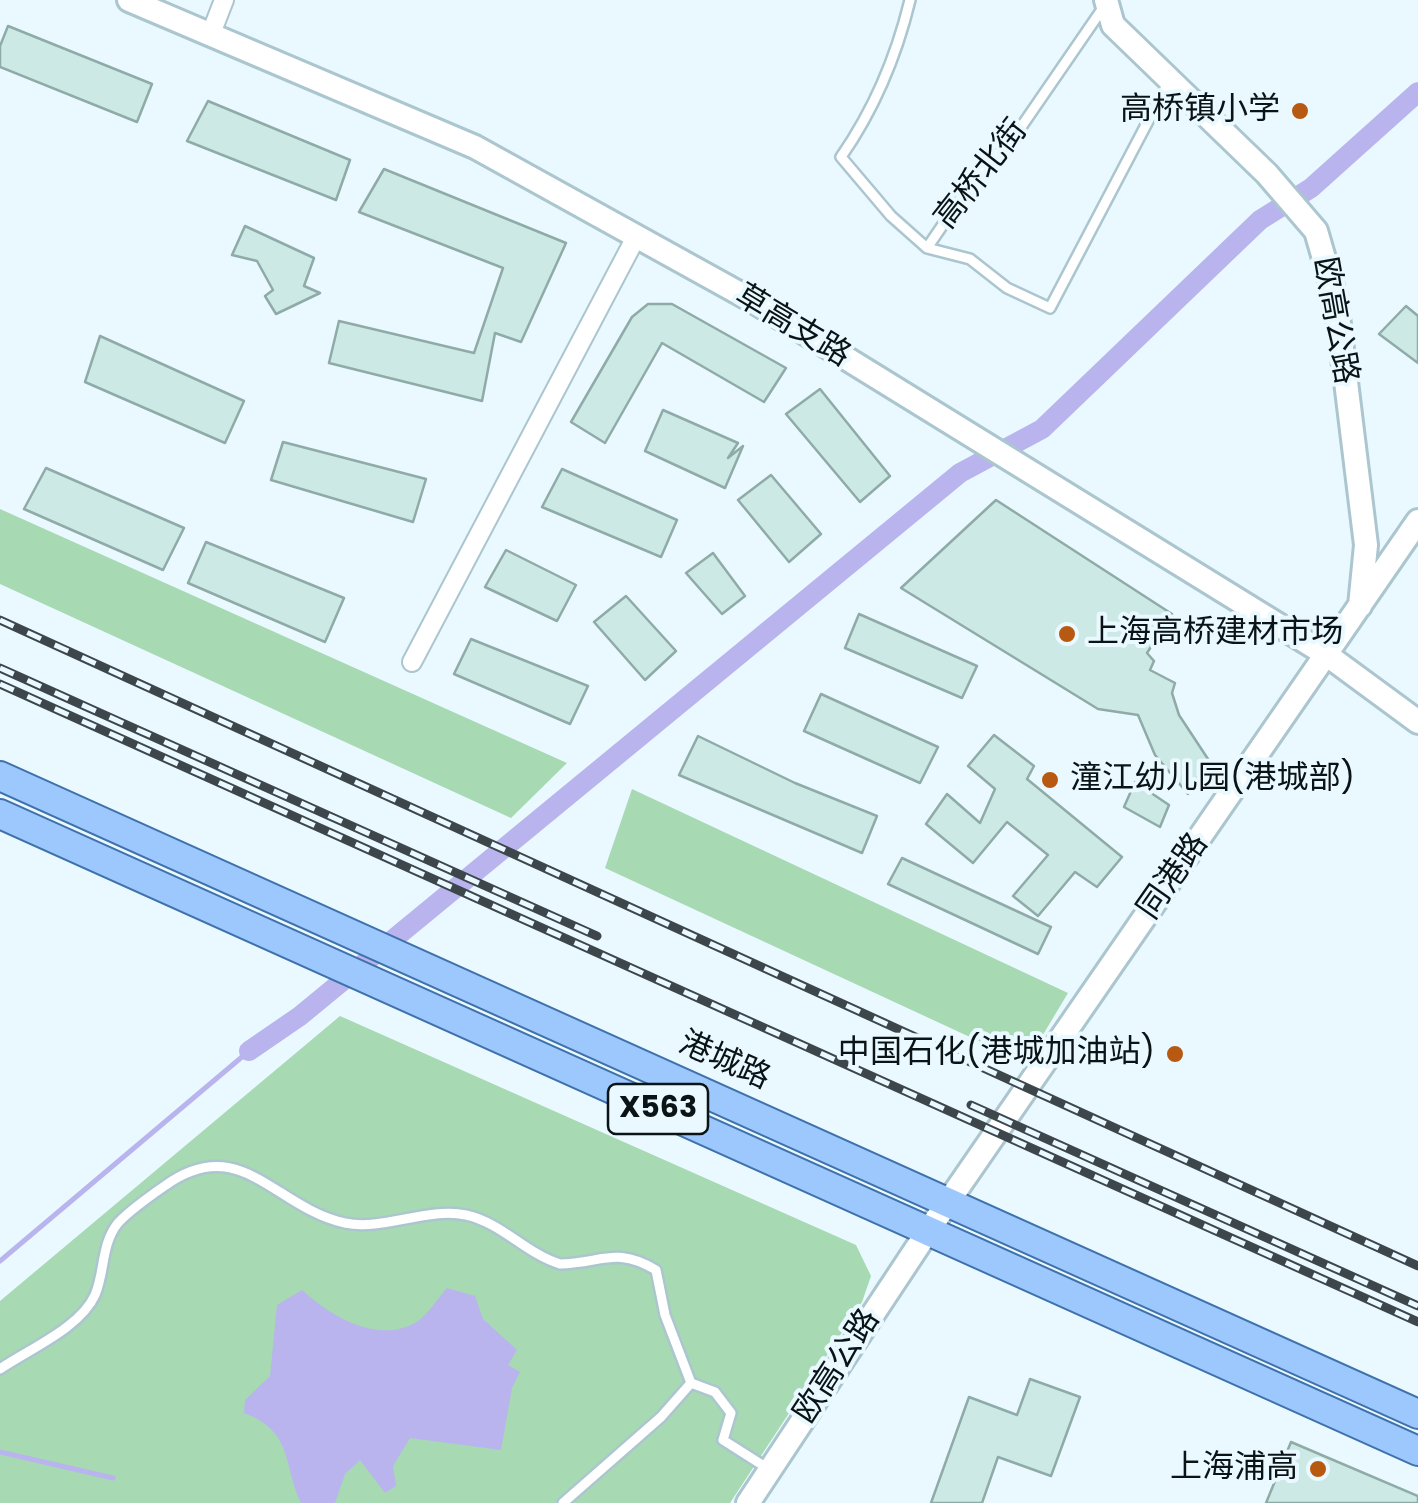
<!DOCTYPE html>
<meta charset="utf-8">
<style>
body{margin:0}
canvas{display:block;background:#e9f9ff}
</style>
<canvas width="1418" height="1503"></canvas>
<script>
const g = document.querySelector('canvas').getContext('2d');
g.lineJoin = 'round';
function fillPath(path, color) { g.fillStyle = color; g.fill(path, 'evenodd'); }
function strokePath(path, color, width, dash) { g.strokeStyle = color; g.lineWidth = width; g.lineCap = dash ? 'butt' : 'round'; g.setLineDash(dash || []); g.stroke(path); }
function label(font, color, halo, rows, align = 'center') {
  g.font = font + ' Poppins,"Noto Sans SC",sans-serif'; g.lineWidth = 8; g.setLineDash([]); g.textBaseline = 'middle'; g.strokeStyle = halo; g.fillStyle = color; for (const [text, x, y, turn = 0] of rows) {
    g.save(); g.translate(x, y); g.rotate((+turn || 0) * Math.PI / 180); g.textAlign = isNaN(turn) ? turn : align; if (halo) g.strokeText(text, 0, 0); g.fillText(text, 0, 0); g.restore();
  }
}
const green = new Path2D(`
 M 0,509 L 567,763 L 511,818 L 0,584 Z
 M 632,789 L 1068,993 L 1026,1063 L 605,868 Z
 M 340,1016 L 856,1245 L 871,1276 L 862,1302 L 730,1503 L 0,1503 L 0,1301 Z`);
const water = new Path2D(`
 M 447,1288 L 475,1296 L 483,1319 L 517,1350 L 508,1365 L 520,1372 L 512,1388 L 501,1450 L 410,1438 L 393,1466 L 396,1486 L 385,1493 L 360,1460 L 345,1474 L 335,1503 L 301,1503 C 283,1464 293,1431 244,1413 L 245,1400 L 270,1376 L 277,1305 L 302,1290 C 330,1316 377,1344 415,1323 C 427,1316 438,1298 447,1288 Z`);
const stream = new Path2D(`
 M 0,1261 L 249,1051
 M 0,1452 L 113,1478`);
const canal = new Path2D(`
 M 249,1051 L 300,1016 L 960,473 L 1042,429 L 1260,220 L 1311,188 L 1418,92`);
const building = new Path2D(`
 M 8,26 L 152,84 L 137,122 L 0,67 L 0,46 Z
 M 208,101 L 350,160 L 336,200 L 187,141 Z
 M 384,169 L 566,243 L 521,342 L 495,333 L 482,401 L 329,363 L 339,321 L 474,353 L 503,268 L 359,212 Z
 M 245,226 L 314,258 L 304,286 L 320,293 L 276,314 L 265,296 L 273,290 L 257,261 L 232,255 Z
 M 648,304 L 672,304 L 786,368 L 764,402 L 662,343 L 605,443 L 571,422 L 632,317 Z
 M 1406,306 L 1418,316 L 1418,363 L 1379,334 Z
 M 100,336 L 244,401 L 225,443 L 85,382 Z
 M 820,389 L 890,476 L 860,502 L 786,414 Z
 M 663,410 L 738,443 L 728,458 L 743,446 L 725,488 L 645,451 Z
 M 283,442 L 426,479 L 413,522 L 271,480 Z
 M 46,468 L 184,528 L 163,570 L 24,509 Z
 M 562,469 L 677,520 L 661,557 L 542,507 Z
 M 771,475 L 821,534 L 789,562 L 738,500 Z
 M 996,500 L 1172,614 L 1147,653 L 1154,661 L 1150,670 L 1175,683 L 1172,693 L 1179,715 L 1208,759 L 1188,794 L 1155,755 L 1138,715 L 1098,709 L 901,588 Z
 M 206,542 L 344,598 L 325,642 L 188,583 Z
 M 506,550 L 576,585 L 557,621 L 485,587 Z
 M 713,553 L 745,596 L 722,614 L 686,573 Z
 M 626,596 L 676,651 L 645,680 L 594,622 Z
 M 859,614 L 977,666 L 962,698 L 845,648 Z
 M 471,639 L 588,686 L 570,724 L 454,674 Z
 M 821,694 L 938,747 L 920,783 L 804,731 Z
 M 994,735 L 1034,766 L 1027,779 L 1122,857 L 1097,887 L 1075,872 L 1038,916 L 1013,896 L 1048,855 L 1007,822 L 973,863 L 926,824 L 947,794 L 980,823 L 995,789 L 968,766 Z
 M 698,736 L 795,783 L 877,816 L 862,853 L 679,775 Z
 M 1135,782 L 1169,805 L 1160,827 L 1124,807 Z
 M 902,858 L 1051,927 L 1038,954 L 888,884 Z
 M 1030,1379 L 1080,1397 L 1051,1476 L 998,1457 L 982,1503 L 931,1503 L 969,1397 L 1017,1415 Z
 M 1291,1442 L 1418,1496 L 1418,1503 L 1266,1503 Z`);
const service = new Path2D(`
 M 910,0 C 896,58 875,108 841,157 L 891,216 L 927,248 L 987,160 L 1006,149 L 1105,5
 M 927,248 L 970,259 L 1007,288 L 1050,308 L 1168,83
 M 0,1369 C 29,1349 80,1328 95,1295 C 105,1272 101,1244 118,1223 C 131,1209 150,1196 166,1185 C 241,1132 275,1208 345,1223 C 383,1231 427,1207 466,1215 C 502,1223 525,1253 560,1264 C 602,1263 616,1246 656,1270 L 665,1315 L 691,1383 L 661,1417 L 563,1503
 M 691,1383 L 715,1392 L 731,1413 L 723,1440 L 767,1468`);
const minor = new Path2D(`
 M 210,36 L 224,0
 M 412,662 L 635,239`);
const tertiary = new Path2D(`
 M 129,0 L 475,147 L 755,302 L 1327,655 L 1418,722
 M 1106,0 L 1113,25 L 1267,174 L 1316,231 L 1336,300 L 1366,545 L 1360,606
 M 748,1503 L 928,1231 L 1418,521`);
const primary = new Path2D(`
 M 0,776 L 1418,1414
 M 0,814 L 1418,1451`);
const rail = new Path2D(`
 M 0,620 L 1418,1266
 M 0,668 L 597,936
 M 0,684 L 1418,1322
 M 971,1105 L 1418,1306`);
const markers = [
 [1300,111,10,"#b85912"],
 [1067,634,10,"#b85912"],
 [1050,780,10,"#b85912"],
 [1175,1054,10,"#b85912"],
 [1318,1469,10,"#b85912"]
];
const shields = [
 [658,1109,100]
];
const shieldNames = [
 ["X563",658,1109]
];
const poiNames = [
 ["高桥镇小学",1280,111],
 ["上海高桥建材市场",1087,634,"left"],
 ["潼江幼儿园(港城部)",1070,780,"left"],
 ["中国石化(港城加油站)",1155,1054],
 ["上海浦高",1298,1469]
];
const streetNames = [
 ["高桥北街",982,175,-52],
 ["欧高公路",1334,321,80],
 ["草高支路",792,327,31],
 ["同港路",1174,877,-55],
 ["港城路",724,1062,24],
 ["欧高公路",838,1367,-57]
];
fillPath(green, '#a7d9b3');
fillPath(water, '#b9b4ee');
strokePath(stream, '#b9b4ee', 5);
strokePath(canal, '#b9b4ee', 20);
fillPath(building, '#cce9e5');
strokePath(building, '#8faba7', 2.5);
strokePath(service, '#acc6cf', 14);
strokePath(minor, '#acc6cf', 22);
strokePath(tertiary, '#acc6cf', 28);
strokePath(primary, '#3f71ab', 32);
strokePath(service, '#fff', 9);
strokePath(minor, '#fff', 18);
strokePath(tertiary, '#fff', 22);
strokePath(primary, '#9dc8fd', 28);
strokePath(rail, '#3d474b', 9);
strokePath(rail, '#e9f9ff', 5, [15]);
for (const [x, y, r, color] of markers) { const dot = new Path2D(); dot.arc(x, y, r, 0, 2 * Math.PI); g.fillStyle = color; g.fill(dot); strokePath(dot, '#e9f9ff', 4); }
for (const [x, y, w] of shields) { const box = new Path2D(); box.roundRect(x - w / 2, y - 25, w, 50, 8); g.fillStyle = '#e9f9ff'; g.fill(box); strokePath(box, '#0a1316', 2.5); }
label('bold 30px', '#0a1316', null, shieldNames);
label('32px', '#0a1316', '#e9f9ff', poiNames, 'right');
label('32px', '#0a1316', '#e9f9ff', streetNames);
</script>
